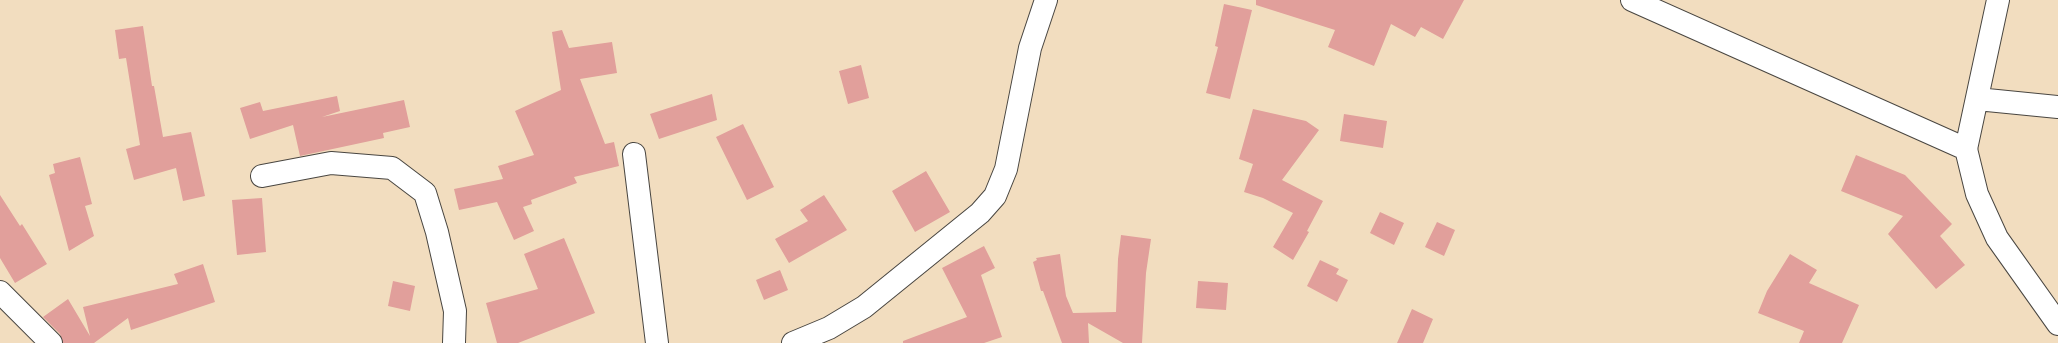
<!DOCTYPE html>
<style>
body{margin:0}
canvas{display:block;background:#f2ddbf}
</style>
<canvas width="2058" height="343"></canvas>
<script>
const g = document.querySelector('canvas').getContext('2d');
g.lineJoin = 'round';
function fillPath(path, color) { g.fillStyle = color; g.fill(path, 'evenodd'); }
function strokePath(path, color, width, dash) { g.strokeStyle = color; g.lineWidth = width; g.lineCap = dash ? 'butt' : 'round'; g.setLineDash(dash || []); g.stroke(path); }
const building = new Path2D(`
 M 1256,0 L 1464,0 L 1443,39 L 1421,27 L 1415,37 L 1391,24 L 1374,66 L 1328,47 L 1335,30 L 1256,5 Z
 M 1224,4 L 1252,10 L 1230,99 L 1206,93 L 1218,47 L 1215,46 Z
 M 143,26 L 152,86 L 154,86 L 163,137 L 191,132 L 205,196 L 183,201 L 176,168 L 134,180 L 126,149 L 140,145 L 126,58 L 119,59 L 115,30 Z
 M 562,30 L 569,48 L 612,42 L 617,73 L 580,79 L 605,144 L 614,142 L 619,166 L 574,177 L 577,183 L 531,200 L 532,204 L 523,207 L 534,231 L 514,240 L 497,202 L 459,210 L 454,189 L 503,179 L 498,166 L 534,155 L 515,111 L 561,90 L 552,32 Z
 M 861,65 L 869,98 L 848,104 L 839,71 Z
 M 712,94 L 717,120 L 659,139 L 650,114 Z
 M 337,96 L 340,111 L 322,117 L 404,100 L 410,127 L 383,133 L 384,138 L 300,156 L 293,125 L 250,139 L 240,108 L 260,102 L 263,111 Z
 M 1253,109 L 1306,121 L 1319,130 L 1282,180 L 1323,201 L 1307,231 L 1309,232 L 1293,260 L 1273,247 L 1293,213 L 1263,198 L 1244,192 L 1253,164 L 1239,159 Z
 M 1344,114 L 1387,121 L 1383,148 L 1340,141 Z
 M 743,124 L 774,187 L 747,200 L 716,137 Z
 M 1856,155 L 1905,175 L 1952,224 L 1940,236 L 1965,265 L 1936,289 L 1888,234 L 1903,216 L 1841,191 Z
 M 80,157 L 92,204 L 85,206 L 94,236 L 69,251 L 49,175 L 55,173 L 53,164 Z
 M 926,171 L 950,212 L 915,232 L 892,191 Z
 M 0,195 L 20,226 L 22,224 L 47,264 L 15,283 L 0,258 Z
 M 824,195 L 847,230 L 789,263 L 775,239 L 808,221 L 800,210 Z
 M 262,198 L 266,252 L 237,255 L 232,200 Z
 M 1380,212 L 1404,223 L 1394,245 L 1370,233 Z
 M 1437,222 L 1455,230 L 1444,256 L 1425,247 Z
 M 1121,235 L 1151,239 L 1146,273 L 1142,343 L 1123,343 L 1088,323 L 1089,343 L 1062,343 L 1043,291 L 1041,291 L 1033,262 L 1037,260 L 1036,258 L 1060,254 L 1066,296 L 1073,313 L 1116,312 L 1118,259 Z
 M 564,238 L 595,313 L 518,343 L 497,343 L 486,303 L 538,289 L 524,254 Z
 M 984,246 L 995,268 L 981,275 L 1002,337 L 984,343 L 903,343 L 903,341 L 967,317 L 942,268 Z
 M 1790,254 L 1817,270 L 1809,283 L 1859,305 L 1842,343 L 1799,343 L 1804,331 L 1758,313 L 1767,291 Z
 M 1320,260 L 1339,269 L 1336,274 L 1348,280 L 1337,302 L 1307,286 Z
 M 203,264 L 215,302 L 131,330 L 128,318 L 94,343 L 63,343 L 60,334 L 43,317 L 68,299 L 90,336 L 83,307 L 178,284 L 174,274 Z
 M 780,270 L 788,290 L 764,300 L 756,280 Z
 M 393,281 L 415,286 L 410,311 L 388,306 Z
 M 1198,281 L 1228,283 L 1226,310 L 1196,308 Z
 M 1412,309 L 1433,319 L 1423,343 L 1397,343 Z`);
const street = new Path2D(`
 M 1977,99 L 2058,107
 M 1966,149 L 1998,0
 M 634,154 L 657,343
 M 262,176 L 331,163 L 392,168 L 425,193 L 437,232 L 455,311 L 454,343
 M 0,292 L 51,343
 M 793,343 L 829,328 L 864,307 L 980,213 L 995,196 L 1006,169 L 1030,48 L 1046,0`);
const secondary = new Path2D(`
 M 1632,0 L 1966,149 L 1977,194 L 1997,238 L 2058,324`);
fillPath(building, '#e19f9b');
strokePath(street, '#494641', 24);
strokePath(secondary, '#494641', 24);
strokePath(street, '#fff', 22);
strokePath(secondary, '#fff', 22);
</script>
